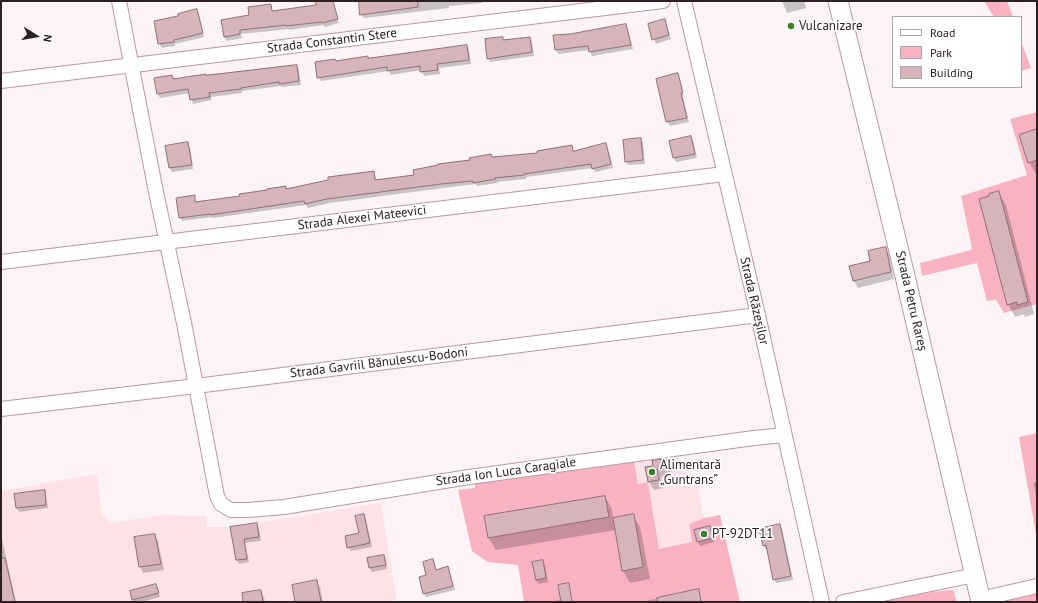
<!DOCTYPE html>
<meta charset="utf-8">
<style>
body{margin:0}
#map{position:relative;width:1038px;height:603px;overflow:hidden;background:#fbf3f5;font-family:"PT Sans",sans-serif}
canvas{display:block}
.frame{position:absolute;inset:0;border:2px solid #2d2023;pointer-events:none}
.legend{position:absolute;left:892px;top:16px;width:130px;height:72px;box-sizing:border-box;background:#fff;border:1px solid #aba6a7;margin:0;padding:5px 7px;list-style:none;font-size:12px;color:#2d2023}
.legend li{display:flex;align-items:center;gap:8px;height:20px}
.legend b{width:20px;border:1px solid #aba6a7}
.north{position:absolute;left:16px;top:16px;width:40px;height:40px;-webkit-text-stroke:3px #fff;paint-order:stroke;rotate:101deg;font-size:11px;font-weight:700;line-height:16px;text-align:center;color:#2d2023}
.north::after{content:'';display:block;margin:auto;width:14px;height:18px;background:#2d2023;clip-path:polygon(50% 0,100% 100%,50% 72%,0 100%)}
</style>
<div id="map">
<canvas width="1038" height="603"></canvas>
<div class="frame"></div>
<ul class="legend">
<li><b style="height:5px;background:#fff"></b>Road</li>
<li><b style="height:11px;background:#f9b2c2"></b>Park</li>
<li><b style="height:11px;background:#d7b4bb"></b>Building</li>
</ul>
<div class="north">N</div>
</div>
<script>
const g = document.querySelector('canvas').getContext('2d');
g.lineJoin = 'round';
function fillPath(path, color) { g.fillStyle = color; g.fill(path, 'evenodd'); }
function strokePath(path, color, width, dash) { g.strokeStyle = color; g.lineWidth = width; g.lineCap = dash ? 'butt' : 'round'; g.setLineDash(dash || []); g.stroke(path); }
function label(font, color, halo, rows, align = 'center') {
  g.font = font + ' "PT Sans",sans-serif'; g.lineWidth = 3.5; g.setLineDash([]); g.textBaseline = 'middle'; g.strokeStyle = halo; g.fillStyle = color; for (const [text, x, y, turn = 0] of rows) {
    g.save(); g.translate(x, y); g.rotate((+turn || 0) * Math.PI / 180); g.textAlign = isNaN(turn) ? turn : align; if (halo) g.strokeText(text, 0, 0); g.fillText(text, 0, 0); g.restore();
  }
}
const built = new Path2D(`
 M 678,456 L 684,463 L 687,483 L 697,481 L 704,518 L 689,524 L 692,542 L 659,549 L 648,482 L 638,484 L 634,462 Z
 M 97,474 L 102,514 L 111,523 L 159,515 L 207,516 L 207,527 L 230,527 L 381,503 L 397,602 L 1,602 L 1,491 Z`);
const green = new Path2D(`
 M 984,1 L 1007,1 L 1013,17 L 994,17 Z
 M 1021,41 L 1031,68 L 1021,71 Z
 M 1037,112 L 1037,304 L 1004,313 L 996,300 L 987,301 L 977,263 L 922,276 L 920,263 L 971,250 L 972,248 L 961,196 L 1027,175 L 1010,119 Z
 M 1037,433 L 1037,540 L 1019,437 Z
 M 634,462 L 638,484 L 648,482 L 659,549 L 692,542 L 689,524 L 704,518 L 720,515 L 740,602 L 524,602 L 518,565 L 488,562 L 472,551 L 458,490 L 475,488 L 475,482 Z
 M 953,590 L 957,602 L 868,602 L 898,595 Z
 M 1037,592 L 1037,602 L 1001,602 Z`);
const shadow = new Path2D(`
 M 316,1 L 333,1 L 339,23 L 325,27 L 324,25 L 289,30 L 289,29 L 241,34 L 242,38 L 227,41 L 224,37 L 250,16 L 271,5 L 273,12 L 318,6 Z
 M 360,1 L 482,1 L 482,3 L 449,6 L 449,8 L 364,18 L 361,14 Z
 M 782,1 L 804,1 L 806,8 L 787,13 Z
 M 197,11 L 199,15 L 204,37 L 175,44 L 175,46 L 162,48 L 159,44 L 155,22 L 180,17 Z
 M 664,20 L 671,39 L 656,44 L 649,24 Z
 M 626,26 L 628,30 L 633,49 L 592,56 L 590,50 L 558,54 L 556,50 Z
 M 502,38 L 504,41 L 530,38 L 532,42 L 534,56 L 490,62 L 488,58 Z
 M 467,46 L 469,50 L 471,64 L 439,68 L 440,74 L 424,76 L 421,70 L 391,75 L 389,71 L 321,81 L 318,77 L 336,62 L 368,59 Z
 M 297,66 L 299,70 L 301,85 L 282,87 L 281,86 L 242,91 L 242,93 L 211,97 L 212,100 L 193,104 L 190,93 L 160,98 L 158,94 L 172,77 L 174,80 Z
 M 677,74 L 684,97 L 683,97 L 689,122 L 670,126 L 667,122 L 658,79 Z
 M 1037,131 L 1037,174 L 1036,174 L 1029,162 Z
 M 691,137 L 693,141 L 697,158 L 676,162 L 674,158 L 670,141 Z
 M 640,139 L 643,143 L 645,164 L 628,165 L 626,161 Z
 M 188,144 L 190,147 L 193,169 L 172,172 L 170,168 L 166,147 Z
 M 605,144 L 608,148 L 613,168 L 595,172 L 593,168 L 526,177 L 526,179 L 497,182 L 497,183 L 477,186 L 476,184 L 443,188 L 330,203 L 308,208 L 306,205 L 213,218 L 212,217 L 182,221 L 180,217 L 194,196 L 197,203 L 241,197 L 285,187 L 287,190 L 374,172 L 377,181 L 415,176 L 493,158 L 538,154 L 572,146 L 574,152 Z
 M 998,192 L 1006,205 L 1034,314 L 1025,317 L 1024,314 L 1015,317 L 1008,304 L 991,197 Z
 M 885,248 L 889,254 L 894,279 L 858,288 L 854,281 L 851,267 L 871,262 Z
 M 665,460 L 670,468 L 671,475 L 661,477 L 663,488 L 654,490 L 649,482 L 654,467 Z
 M 1037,482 L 1037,498 L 1033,483 Z
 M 44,491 L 46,495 L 48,508 L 19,512 L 17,508 L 15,494 Z
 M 605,497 L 612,509 L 613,519 L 633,515 L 640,527 L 650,579 L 630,583 L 623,571 L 616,530 L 496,550 L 489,538 Z
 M 364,515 L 366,519 L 372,547 L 351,551 L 348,547 L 360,534 Z
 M 256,524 L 259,528 L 261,541 L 245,543 L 249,562 L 239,564 L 237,560 L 231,528 Z
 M 780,525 L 782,529 L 793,580 L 776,583 L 774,579 L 768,549 L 766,549 L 763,545 Z
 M 709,528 L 714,542 L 700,546 L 698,542 Z
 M 155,535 L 158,541 L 164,570 L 143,573 L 140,567 L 135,538 Z
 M 1,538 L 2,539 L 16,602 L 1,602 Z
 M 383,556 L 386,560 L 387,569 L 372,572 L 370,568 Z
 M 432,560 L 436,570 L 448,567 L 455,590 L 426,597 L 424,593 L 427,575 Z
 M 542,561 L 545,565 L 548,582 L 539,584 L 536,580 L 533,563 Z
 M 316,581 L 320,587 L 323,602 L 296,602 Z
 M 156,585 L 160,597 L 141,602 L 134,602 L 133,600 Z
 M 698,590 L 702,602 L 645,602 L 650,600 Z
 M 260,591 L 264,597 L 265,602 L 244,602 Z
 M 561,600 L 572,602 L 548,602 Z`);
const building = new Path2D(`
 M 315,1 L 333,1 L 338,19 L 322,23 L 321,22 L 286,26 L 286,25 L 240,30 L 240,34 L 224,37 L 221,20 L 249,15 L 248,7 L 271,4 L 272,11 L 316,5 Z
 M 359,1 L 418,1 L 418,7 L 360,15 Z
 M 197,9 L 203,33 L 174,40 L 174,42 L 158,44 L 154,21 L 178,16 L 178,14 Z
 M 665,19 L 669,35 L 652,40 L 648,24 Z
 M 626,24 L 631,45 L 589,52 L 588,46 L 555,50 L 553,35 L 570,34 Z
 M 503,37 L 503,40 L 530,37 L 532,52 L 487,59 L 485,39 Z
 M 467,45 L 469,60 L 437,64 L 438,70 L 420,72 L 420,66 L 387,71 L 387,67 L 317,78 L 315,62 L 335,59 L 336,61 L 368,56 L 368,58 Z
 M 297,65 L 299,81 L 279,84 L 279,82 L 241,88 L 241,89 L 209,93 L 210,97 L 190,100 L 188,89 L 157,94 L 154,78 L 172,75 L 173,79 L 206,74 L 206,75 Z
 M 678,73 L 683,93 L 681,93 L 687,118 L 666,122 L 656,79 Z
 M 1037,129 L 1037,160 L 1028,163 L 1019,135 Z
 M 691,136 L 695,154 L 673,158 L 669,141 Z
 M 641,138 L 643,160 L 625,162 L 623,140 Z
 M 188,142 L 192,165 L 169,168 L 165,146 Z
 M 606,143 L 611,164 L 592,169 L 591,164 L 524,174 L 524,175 L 495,178 L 496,179 L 473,183 L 473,181 L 441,184 L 327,199 L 305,204 L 304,201 L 210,215 L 210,214 L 179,218 L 176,198 L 195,195 L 195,202 L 240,196 L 239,194 L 267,190 L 267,189 L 286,186 L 286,189 L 328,180 L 328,177 L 374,171 L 375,180 L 414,175 L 413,170 L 438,165 L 438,164 L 470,160 L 469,158 L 491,154 L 492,157 L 537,153 L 537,151 L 572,145 L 573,151 Z
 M 999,191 L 1028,302 L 1017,305 L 1017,302 L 1007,305 L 979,199 L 989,196 L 989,194 Z
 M 886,247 L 891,272 L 853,281 L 849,266 L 870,261 L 868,251 Z
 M 666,459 L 667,467 L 657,469 L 659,480 L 648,482 L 645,467 L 653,466 L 652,461 Z
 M 45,490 L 46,505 L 16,508 L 14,494 Z
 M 605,496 L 609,517 L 488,538 L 484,516 Z
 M 364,514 L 370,543 L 347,548 L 345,536 L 359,533 L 355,516 Z
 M 634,514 L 643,567 L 622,571 L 613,518 Z
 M 257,523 L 259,537 L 244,539 L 247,559 L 236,560 L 230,527 Z
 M 780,524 L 791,576 L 773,580 L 766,545 L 763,546 L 759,529 Z
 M 710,526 L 713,538 L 697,542 L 694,530 Z
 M 155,534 L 161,564 L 139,567 L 134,537 Z
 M 384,555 L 386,565 L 369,568 L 367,558 Z
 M 1,558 L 5,558 L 15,602 L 1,602 Z
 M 433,559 L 436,570 L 448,566 L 453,586 L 423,594 L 419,577 L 426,575 L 423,562 Z
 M 543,560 L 546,578 L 536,580 L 532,562 Z
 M 317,580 L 321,602 L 295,602 L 292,585 Z
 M 569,583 L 572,602 L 561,602 L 558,585 Z
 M 156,584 L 159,593 L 132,600 L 130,591 Z
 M 699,589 L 701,602 L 657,602 L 657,598 Z
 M 261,590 L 263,602 L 243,602 L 242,593 Z`);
const minor = new Path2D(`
 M 119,1 L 156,192 L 184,323 L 217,496 L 221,504 L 231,510 L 248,510 L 284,507 L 469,477 L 754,438 L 784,435
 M 684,1 L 758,315 L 822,602
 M 1,81 L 663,1
 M 1,262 L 724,174
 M 1,409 L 196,386 L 758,315
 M 980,599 L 1037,586
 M 843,602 L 975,575`);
const secondary = new Path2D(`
 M 838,1 L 905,276 L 981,602`);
const markers = [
 [791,26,4,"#3a8126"],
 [652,472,4,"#3a8126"],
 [704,534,4,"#3a8126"]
];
const poiNames = [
 ["Vulcanizare",799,26],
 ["Alimentară",660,465],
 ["„Guntrans”",660,480],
 ["PT-92DT11",712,534]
];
const streetNames = [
 ["Strada Constantin Stere",332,41,-7],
 ["Strada Alexei Mateevici",362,218,-7],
 ["Strada Răzeşilor",754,301,77],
 ["Strada Petru Rareș",911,301,77],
 ["Strada Gavriil Bănulescu-Bodoni",379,363,-7],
 ["Strada Ion Luca Caragiale",506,472,-8]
];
fillPath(built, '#fee2e8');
fillPath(green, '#f9b2c2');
fillPath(shadow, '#0003');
fillPath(building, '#d7b4bb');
strokePath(building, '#907077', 1);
strokePath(minor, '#bb99a0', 16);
strokePath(secondary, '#bb99a0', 21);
strokePath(minor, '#fff', 14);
strokePath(secondary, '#fff', 19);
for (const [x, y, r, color] of markers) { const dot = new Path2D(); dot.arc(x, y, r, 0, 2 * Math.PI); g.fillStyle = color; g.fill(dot); strokePath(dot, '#fff', 1.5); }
label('13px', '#2d2023', '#fff', poiNames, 'left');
label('13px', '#2d2023', '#fff', streetNames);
</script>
